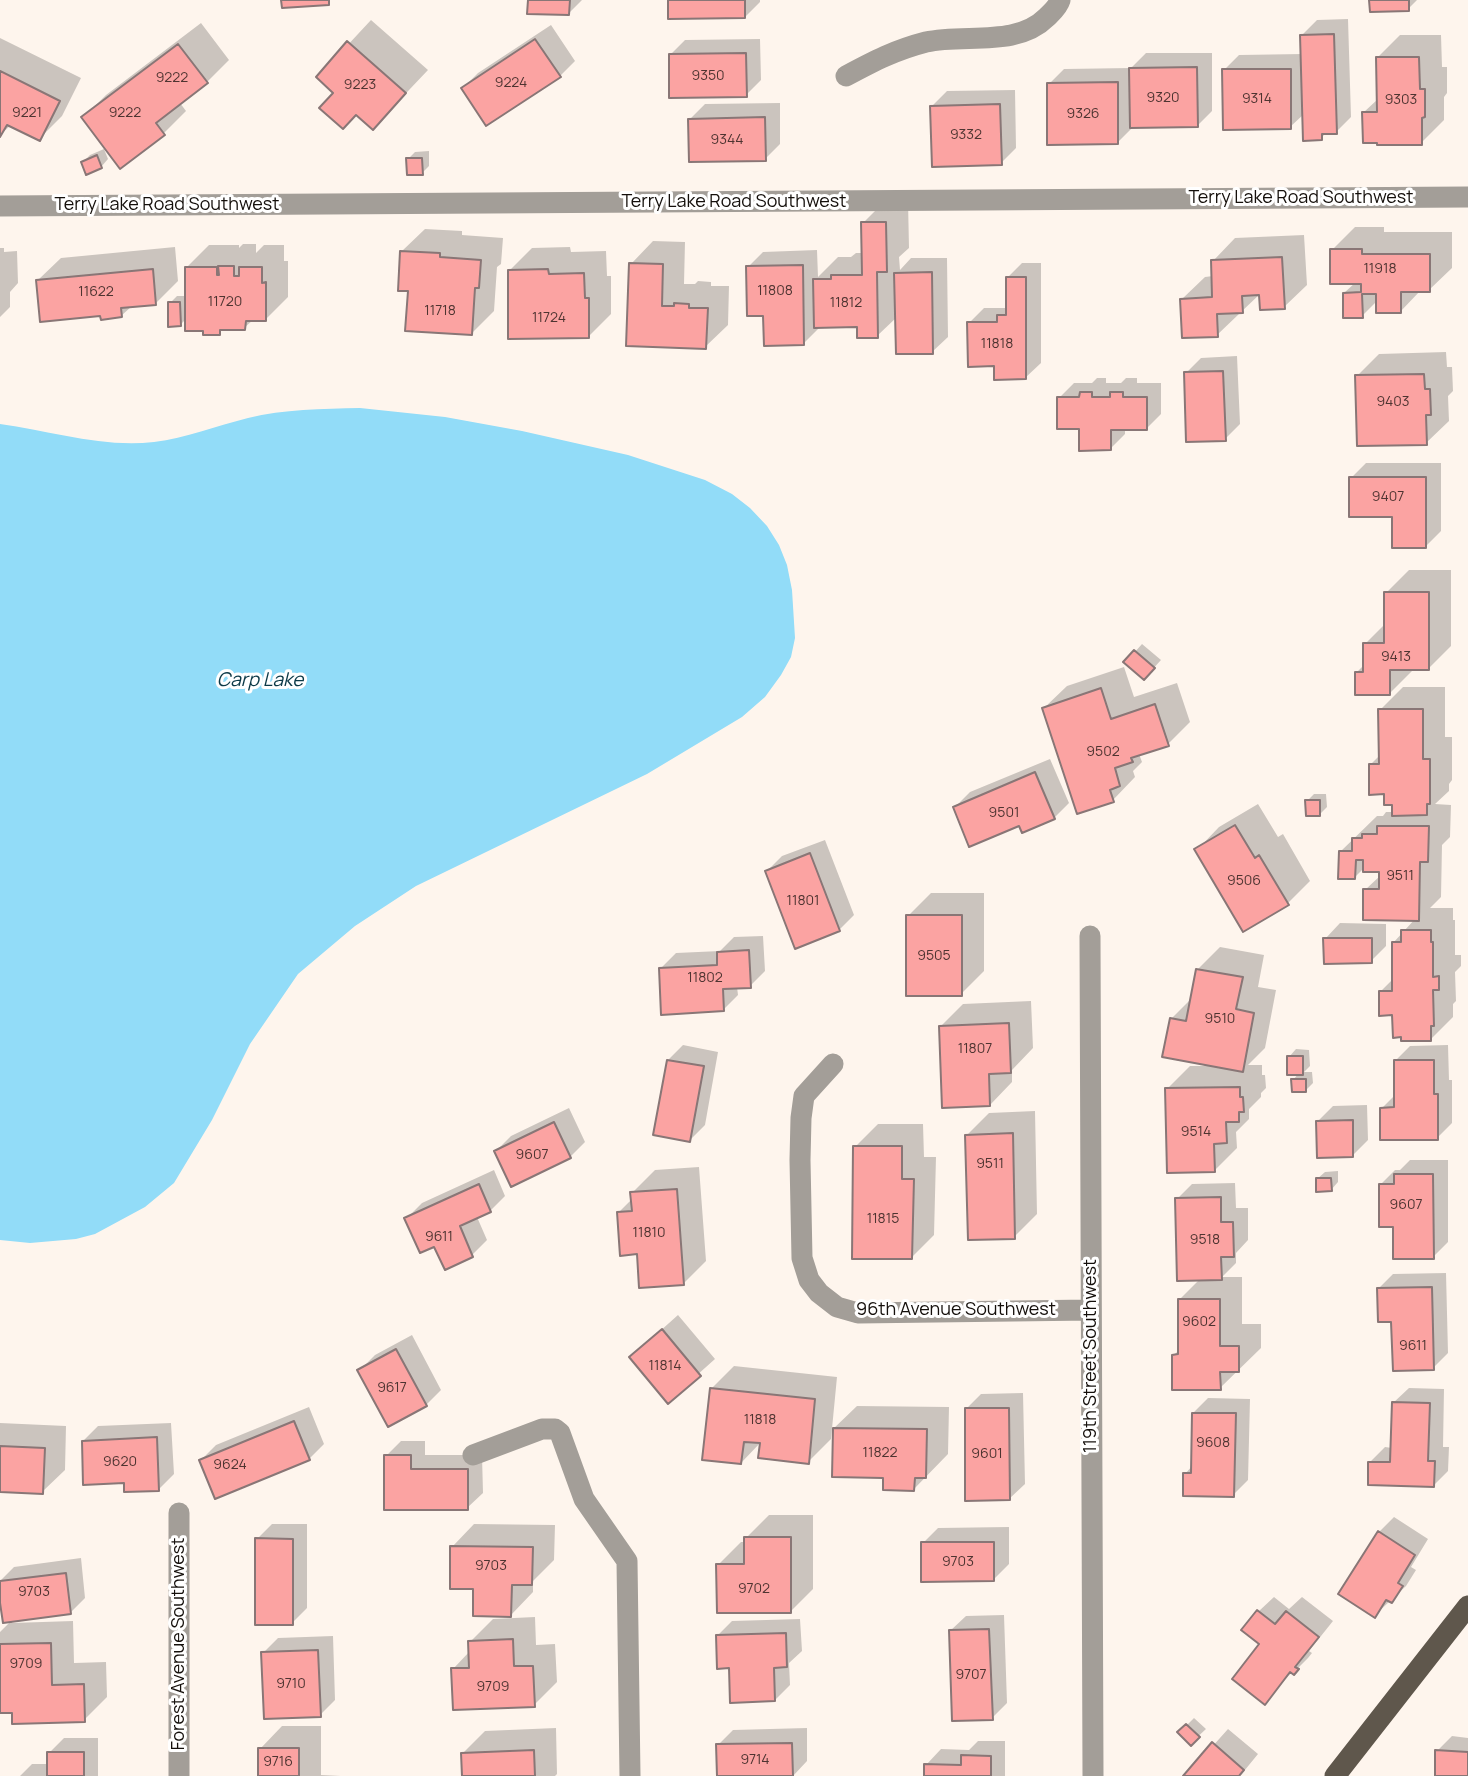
<!DOCTYPE html>
<style>
body{margin:0}
canvas{display:block;background:#fef5ed}
</style>
<canvas width="1468" height="1776"></canvas>
<script>
const g = document.querySelector('canvas').getContext('2d');
g.lineJoin = 'round';
function fillPath(path, color) { g.fillStyle = color; g.fill(path, 'evenodd'); }
function strokePath(path, color, width, dash) { g.strokeStyle = color; g.lineWidth = width; g.lineCap = dash ? 'butt' : 'round'; g.setLineDash(dash || []); g.stroke(path); }
function label(font, color, halo, rows, align = 'center') {
  g.font = font + ' Manrope,sans-serif'; g.lineWidth = 6; g.setLineDash([]); g.textBaseline = 'middle'; g.strokeStyle = halo; g.fillStyle = color; for (const [text, x, y, turn = 0] of rows) {
    g.save(); g.translate(x, y); g.rotate((+turn || 0) * Math.PI / 180); g.textAlign = isNaN(turn) ? turn : align; if (halo) g.strokeText(text, 0, 0); g.fillText(text, 0, 0); g.restore();
  }
}
const water = new Path2D(`
 M 360,408 L 445,417 L 522,431 L 628,455 L 705,480 L 732,494 L 750,508 L 767,526 L 779,545 L 787,565 L 792,590 L 795,638 L 791,657 L 781,675 L 765,697 L 742,717 L 647,774 L 416,886 L 355,926 L 298,974 L 250,1044 L 212,1120 L 174,1183 L 145,1207 L 95,1234 L 76,1239 L 30,1243 L 0,1240 L 0,424 C 51,431 102,448 154,442 C 186,438 216,426 248,418 C 284,409 322,409 360,408 Z`);
const shadow = new Path2D(`
 M 529,0 L 582,0 L 568,14 Z
 M 670,0 L 760,0 L 760,2 L 745,17 Z
 M 1371,0 L 1417,0 L 1408,9 Z
 M 1348,19 L 1351,117 L 1336,132 L 1327,132 L 1321,138 L 1304,114 L 1290,127 L 1224,70 L 1239,55 L 1302,54 L 1302,35 L 1317,20 Z
 M 371,20 L 428,70 L 373,128 L 318,77 Z
 M 201,23 L 229,60 L 207,82 L 180,103 L 186,111 L 164,133 L 83,118 L 106,95 Z
 M 551,25 L 575,61 L 560,76 L 463,88 L 478,73 Z
 M 1400,35 L 1441,35 L 1442,67 L 1447,67 L 1447,93 L 1444,97 L 1444,120 L 1421,143 L 1364,112 L 1378,99 L 1377,58 Z
 M 0,38 L 81,78 L 62,116 L 39,139 L 11,125 L 0,135 Z
 M 760,39 L 761,80 L 746,95 L 670,55 L 685,40 Z
 M 1146,53 L 1212,53 L 1212,111 L 1197,126 L 1133,127 L 1118,142 L 1049,84 L 1064,69 L 1131,68 Z
 M 1015,90 L 1016,148 L 1001,163 L 932,106 L 947,91 Z
 M 780,103 L 780,144 L 765,159 L 690,119 L 705,104 Z
 M 104,149 L 108,159 L 101,167 L 83,162 L 90,155 Z
 M 429,151 L 429,166 L 422,173 L 408,159 L 415,152 Z
 M 886,200 L 908,200 L 909,248 L 899,257 L 900,270 L 911,258 L 947,258 L 948,337 L 932,352 L 897,317 L 877,336 L 859,325 L 819,326 L 819,328 L 804,343 L 764,314 L 748,267 L 763,252 L 817,250 L 818,277 L 838,257 L 851,257 L 856,253 L 863,253 L 863,223 Z
 M 1355,227 L 1384,227 L 1384,232 L 1452,232 L 1452,268 L 1429,290 L 1421,290 L 1400,312 L 1378,300 L 1362,316 L 1344,293 L 1356,282 L 1332,250 Z
 M 425,229 L 462,231 L 462,235 L 503,238 L 501,264 L 497,267 L 494,311 L 472,333 L 410,290 L 402,251 Z
 M 1304,235 L 1307,285 L 1284,307 L 1261,293 L 1217,335 L 1182,299 L 1205,277 L 1213,276 L 1213,261 L 1235,238 Z
 M 653,241 L 685,242 L 684,284 L 695,284 L 698,281 L 711,282 L 711,286 L 729,286 L 728,325 L 705,347 L 628,345 L 631,264 Z
 M 243,244 L 256,244 L 256,253 L 264,245 L 284,245 L 284,261 L 288,261 L 288,297 L 265,320 L 253,320 L 244,328 L 224,328 L 219,333 L 205,329 L 187,318 L 180,325 L 170,303 L 177,296 L 187,296 L 186,268 L 209,245 L 239,245 L 239,248 Z
 M 175,247 L 178,281 L 156,303 L 132,306 L 121,316 L 102,314 L 38,280 L 61,258 Z
 M 570,247 L 571,252 L 606,251 L 607,276 L 611,276 L 611,314 L 589,336 L 509,271 L 532,248 Z
 M 0,248 L 4,248 L 4,252 L 17,251 L 18,283 L 10,292 L 10,307 L 0,317 Z
 M 1022,263 L 1041,263 L 1041,363 L 1025,378 L 996,364 L 969,323 L 984,308 L 1006,308 L 1007,278 Z
 M 1446,352 L 1447,367 L 1452,367 L 1453,391 L 1448,396 L 1449,421 L 1426,443 L 1357,376 L 1379,354 Z
 M 1237,356 L 1240,424 L 1225,439 L 1186,373 L 1201,358 Z
 M 1097,378 L 1106,378 L 1106,383 L 1121,383 L 1126,378 L 1137,378 L 1137,383 L 1161,383 L 1161,414 L 1146,429 L 1125,429 L 1125,434 L 1110,449 L 1081,427 L 1059,398 L 1074,383 L 1092,383 Z
 M 1366,463 L 1441,463 L 1441,531 L 1426,546 L 1394,515 L 1351,478 Z
 M 1409,570 L 1451,570 L 1451,646 L 1428,669 L 1412,668 L 1412,671 L 1390,693 L 1357,672 L 1365,664 L 1365,644 L 1386,623 L 1386,593 Z
 M 1142,644 L 1161,660 L 1151,671 L 1126,662 Z
 M 1124,667 L 1134,697 L 1177,683 L 1190,722 L 1168,744 L 1139,754 L 1142,762 L 1133,771 L 1135,777 L 1113,800 L 1044,708 L 1067,686 Z
 M 1403,687 L 1445,687 L 1445,737 L 1452,737 L 1452,780 L 1449,784 L 1449,791 L 1435,804 L 1451,805 L 1450,837 L 1442,845 L 1441,897 L 1430,908 L 1453,908 L 1453,920 L 1455,920 L 1455,955 L 1461,955 L 1461,966 L 1455,972 L 1456,1001 L 1453,1004 L 1453,1017 L 1431,1039 L 1394,1014 L 1381,991 L 1394,978 L 1393,943 L 1415,919 L 1365,890 L 1381,875 L 1381,870 L 1365,867 L 1355,877 L 1340,852 L 1377,816 L 1383,816 L 1386,812 L 1394,812 L 1393,803 L 1385,793 L 1370,765 L 1381,754 L 1380,710 Z
 M 1050,759 L 1069,803 L 1054,818 L 1020,824 L 955,807 L 970,792 Z
 M 1314,794 L 1326,794 L 1327,807 L 1320,814 L 1307,801 Z
 M 1258,804 L 1278,837 L 1283,834 L 1310,881 L 1288,903 L 1197,850 L 1219,827 Z
 M 825,840 L 854,915 L 839,930 L 767,871 L 782,856 Z
 M 931,893 L 984,893 L 984,971 L 961,994 L 908,916 Z
 M 1340,923 L 1386,924 L 1386,946 L 1371,961 L 1325,939 Z
 M 763,936 L 765,971 L 750,986 L 737,987 L 738,995 L 723,1010 L 661,968 L 676,953 L 720,951 L 734,937 Z
 M 1220,947 L 1264,955 L 1258,987 L 1276,990 L 1265,1048 L 1248,1065 L 1262,1065 L 1262,1075 L 1265,1075 L 1266,1088 L 1261,1093 L 1261,1097 L 1249,1109 L 1249,1119 L 1236,1132 L 1237,1148 L 1214,1171 L 1167,1089 L 1190,1066 L 1209,1066 L 1171,1019 L 1192,998 L 1198,969 Z
 M 1031,1001 L 1033,1048 L 1012,1070 L 1012,1082 L 990,1105 L 940,1027 L 963,1004 Z
 M 683,1045 L 718,1052 L 705,1125 L 690,1140 L 668,1060 Z
 M 1448,1045 L 1449,1080 L 1452,1080 L 1452,1123 L 1437,1138 L 1382,1108 L 1396,1094 L 1395,1061 L 1410,1046 Z
 M 1296,1049 L 1309,1050 L 1310,1066 L 1304,1072 L 1312,1072 L 1313,1083 L 1306,1090 L 1293,1080 L 1299,1073 L 1289,1057 Z
 M 1367,1105 L 1368,1140 L 1353,1155 L 1318,1121 L 1333,1106 Z
 M 569,1108 L 585,1142 L 570,1157 L 496,1151 L 511,1136 Z
 M 1035,1111 L 1037,1214 L 1014,1237 L 966,1136 L 989,1113 Z
 M 878,1124 L 923,1124 L 924,1157 L 936,1157 L 934,1235 L 912,1257 L 855,1147 Z
 M 1410,1160 L 1448,1160 L 1448,1242 L 1433,1257 L 1395,1225 L 1380,1185 L 1395,1170 L 1400,1170 Z
 M 699,1167 L 706,1261 L 684,1283 L 638,1253 L 618,1213 L 633,1198 L 632,1193 L 655,1170 Z
 M 494,1170 L 505,1196 L 490,1211 L 477,1217 L 487,1240 L 472,1255 L 435,1244 L 407,1218 L 422,1203 Z
 M 1338,1171 L 1338,1182 L 1331,1190 L 1317,1179 L 1325,1172 Z
 M 1235,1183 L 1236,1208 L 1248,1208 L 1248,1240 L 1236,1253 L 1236,1263 L 1222,1277 L 1242,1277 L 1242,1324 L 1261,1324 L 1261,1348 L 1220,1388 L 1174,1355 L 1180,1349 L 1179,1300 L 1201,1278 L 1177,1199 L 1192,1184 Z
 M 1446,1273 L 1448,1353 L 1433,1368 L 1393,1320 L 1378,1289 L 1393,1274 Z
 M 678,1315 L 715,1359 L 668,1401 L 631,1357 Z
 M 412,1335 L 441,1390 L 426,1405 L 360,1370 L 375,1355 Z
 M 734,1366 L 837,1377 L 831,1439 L 808,1462 L 762,1441 L 741,1463 L 711,1389 Z
 M 1409,1388 L 1444,1389 L 1443,1447 L 1449,1447 L 1448,1471 L 1433,1486 L 1370,1462 L 1385,1447 L 1392,1448 L 1393,1403 Z
 M 1023,1393 L 1025,1484 L 1009,1499 L 966,1409 L 981,1394 Z
 M 1208,1398 L 1250,1399 L 1248,1480 L 1233,1495 L 1185,1474 L 1193,1465 L 1193,1413 Z
 M 857,1406 L 949,1407 L 948,1454 L 914,1489 L 832,1430 Z
 M 309,1407 L 324,1444 L 309,1459 L 201,1460 L 216,1445 Z
 M 0,1423 L 66,1426 L 65,1470 L 42,1492 L 0,1491 Z
 M 171,1423 L 174,1474 L 159,1489 L 126,1481 L 83,1441 L 98,1426 Z
 M 401,1441 L 425,1441 L 425,1455 L 482,1455 L 483,1493 L 467,1508 L 386,1456 Z
 M 769,1515 L 813,1515 L 813,1589 L 790,1612 L 718,1565 L 741,1542 L 746,1542 L 746,1538 Z
 M 1394,1517 L 1428,1539 L 1411,1567 L 1416,1570 L 1406,1586 L 1374,1616 L 1379,1532 Z
 M 272,1524 L 307,1524 L 307,1608 L 292,1623 L 257,1539 Z
 M 474,1524 L 555,1525 L 554,1560 L 533,1581 L 533,1592 L 511,1615 L 475,1588 L 452,1547 Z
 M 1009,1527 L 1009,1564 L 994,1579 L 923,1543 L 938,1528 Z
 M 81,1558 L 85,1598 L 70,1613 L 0,1589 L 0,1581 L 14,1567 Z
 M 1274,1597 L 1289,1609 L 1302,1597 L 1333,1621 L 1309,1651 L 1312,1653 L 1308,1658 L 1293,1673 L 1292,1672 L 1265,1702 L 1259,1611 Z
 M 1004,1615 L 1007,1703 L 992,1718 L 950,1631 L 966,1616 Z
 M 535,1617 L 536,1645 L 555,1644 L 557,1682 L 534,1705 L 453,1669 L 470,1651 L 470,1642 L 493,1619 Z
 M 800,1619 L 802,1651 L 789,1663 L 790,1685 L 775,1700 L 731,1666 L 717,1636 L 732,1621 Z
 M 12,1620 L 12,1623 L 73,1621 L 74,1663 L 106,1662 L 107,1697 L 84,1720 L 14,1711 L 0,1712 L 0,1632 Z
 M 333,1636 L 335,1700 L 320,1715 L 263,1653 L 278,1638 Z
 M 1194,1718 L 1206,1729 L 1191,1743 L 1180,1732 Z
 M 282,1726 L 321,1726 L 321,1775 L 341,1776 L 260,1776 L 260,1749 Z
 M 556,1728 L 557,1774 L 555,1776 L 464,1776 L 463,1753 L 485,1731 Z
 M 807,1728 L 807,1761 L 793,1776 L 719,1776 L 718,1745 L 733,1730 Z
 M 1228,1729 L 1258,1754 L 1240,1776 L 1186,1776 Z
 M 1452,1736 L 1468,1738 L 1468,1776 L 1436,1776 L 1437,1751 Z
 M 64,1738 L 98,1738 L 98,1776 L 20,1776 L 32,1764 L 49,1764 L 49,1753 Z
 M 978,1741 L 1005,1741 L 1005,1776 L 925,1776 L 926,1765 L 941,1749 L 969,1750 Z`);
const building = new Path2D(`
 M 281,0 L 329,0 L 329,5 L 282,8 Z
 M 528,0 L 570,0 L 569,15 L 527,14 Z
 M 668,0 L 745,0 L 745,18 L 668,19 Z
 M 1369,0 L 1409,0 L 1409,11 L 1370,12 Z
 M 1334,34 L 1337,134 L 1322,134 L 1322,140 L 1303,141 L 1300,35 Z
 M 535,39 L 561,77 L 486,126 L 461,88 Z
 M 347,41 L 406,93 L 373,130 L 356,115 L 343,129 L 319,108 L 333,93 L 316,77 Z
 M 178,44 L 208,83 L 156,123 L 165,135 L 120,169 L 81,117 Z
 M 746,53 L 747,97 L 669,98 L 669,54 Z
 M 1376,57 L 1419,57 L 1420,89 L 1425,89 L 1425,117 L 1422,118 L 1422,145 L 1377,145 L 1377,143 L 1363,143 L 1362,112 L 1377,112 Z
 M 1197,67 L 1198,127 L 1130,128 L 1129,68 Z
 M 1222,69 L 1291,69 L 1291,129 L 1223,130 Z
 M 0,71 L 60,101 L 40,141 L 7,125 L 0,137 Z
 M 1118,82 L 1118,144 L 1047,145 L 1047,83 Z
 M 1000,104 L 1002,165 L 932,167 L 930,106 Z
 M 765,117 L 766,161 L 689,162 L 688,119 Z
 M 97,155 L 102,168 L 86,175 L 81,162 Z
 M 406,158 L 422,158 L 423,175 L 407,175 Z
 M 861,222 L 886,222 L 887,272 L 877,272 L 878,338 L 857,338 L 857,327 L 814,328 L 813,279 L 831,279 L 831,275 L 862,275 Z
 M 1330,249 L 1362,249 L 1362,254 L 1430,254 L 1430,292 L 1401,292 L 1401,313 L 1376,313 L 1376,294 L 1362,294 L 1363,318 L 1343,318 L 1343,293 L 1361,292 L 1361,284 L 1330,284 Z
 M 400,251 L 440,253 L 440,257 L 481,260 L 479,288 L 475,288 L 472,335 L 405,331 L 408,291 L 398,291 Z
 M 1282,257 L 1285,309 L 1260,310 L 1259,295 L 1242,296 L 1243,313 L 1217,314 L 1218,337 L 1182,338 L 1180,299 L 1212,297 L 1211,260 Z
 M 629,263 L 663,264 L 662,306 L 674,306 L 674,303 L 689,304 L 689,308 L 708,308 L 706,349 L 626,346 Z
 M 803,265 L 804,345 L 764,346 L 763,316 L 747,316 L 746,266 Z
 M 218,266 L 234,266 L 234,276 L 239,276 L 239,267 L 262,267 L 262,283 L 266,282 L 266,321 L 246,321 L 245,330 L 220,330 L 220,335 L 203,335 L 203,331 L 185,331 L 185,267 L 217,267 L 217,275 L 219,275 Z
 M 153,269 L 156,305 L 121,308 L 122,317 L 101,320 L 100,316 L 40,322 L 36,280 Z
 M 548,269 L 549,274 L 584,273 L 585,298 L 589,298 L 589,338 L 508,339 L 508,270 Z
 M 932,272 L 933,354 L 896,354 L 894,273 Z
 M 1006,277 L 1026,277 L 1026,379 L 994,380 L 994,366 L 968,367 L 967,322 L 997,322 L 997,315 L 1006,315 Z
 M 168,302 L 180,302 L 181,326 L 168,327 Z
 M 1223,371 L 1226,441 L 1186,442 L 1184,372 Z
 M 1424,374 L 1425,389 L 1430,389 L 1431,415 L 1426,415 L 1427,445 L 1357,446 L 1355,375 Z
 M 1080,392 L 1092,392 L 1092,397 L 1110,397 L 1110,392 L 1123,392 L 1123,397 L 1147,397 L 1147,430 L 1111,430 L 1111,450 L 1079,451 L 1079,429 L 1057,429 L 1057,397 L 1079,397 Z
 M 1349,477 L 1426,477 L 1426,548 L 1392,548 L 1392,517 L 1349,517 Z
 M 1384,592 L 1429,592 L 1429,670 L 1390,670 L 1390,695 L 1355,695 L 1355,672 L 1363,672 L 1363,643 L 1384,643 Z
 M 1134,650 L 1155,668 L 1144,680 L 1123,662 Z
 M 1101,688 L 1111,719 L 1155,704 L 1169,746 L 1131,758 L 1133,762 L 1115,768 L 1120,786 L 1110,790 L 1114,802 L 1077,814 L 1042,708 Z
 M 1378,709 L 1423,709 L 1423,759 L 1430,759 L 1430,804 L 1427,804 L 1427,815 L 1392,816 L 1392,805 L 1384,805 L 1384,794 L 1369,795 L 1369,764 L 1379,764 Z
 M 1035,772 L 1055,819 L 1022,833 L 1019,826 L 969,847 L 953,807 Z
 M 1305,800 L 1320,800 L 1320,816 L 1306,816 Z
 M 1235,825 L 1255,858 L 1259,855 L 1289,905 L 1243,932 L 1194,849 Z
 M 1377,826 L 1429,826 L 1428,862 L 1420,862 L 1419,921 L 1363,920 L 1363,889 L 1379,889 L 1379,872 L 1363,872 L 1363,860 L 1356,860 L 1355,879 L 1338,879 L 1339,851 L 1352,851 L 1352,838 L 1362,838 L 1362,834 L 1377,834 Z
 M 810,853 L 840,931 L 795,949 L 765,871 Z
 M 906,915 L 962,915 L 962,996 L 906,996 Z
 M 1401,930 L 1431,930 L 1431,942 L 1433,942 L 1433,977 L 1439,976 L 1439,990 L 1433,990 L 1434,1026 L 1431,1026 L 1431,1041 L 1401,1041 L 1401,1037 L 1393,1038 L 1392,1015 L 1379,1016 L 1379,991 L 1392,991 L 1392,942 L 1401,942 Z
 M 1323,938 L 1372,938 L 1372,963 L 1324,964 Z
 M 749,950 L 751,988 L 723,989 L 724,1011 L 661,1015 L 659,968 L 717,965 L 717,952 Z
 M 1196,969 L 1243,977 L 1236,1009 L 1254,1013 L 1243,1072 L 1162,1057 L 1170,1018 L 1186,1021 Z
 M 1009,1023 L 1011,1073 L 989,1074 L 990,1106 L 942,1108 L 939,1026 Z
 M 1287,1056 L 1303,1056 L 1303,1075 L 1287,1075 Z
 M 667,1060 L 704,1066 L 690,1142 L 653,1135 Z
 M 1394,1060 L 1434,1060 L 1434,1094 L 1438,1094 L 1438,1140 L 1380,1140 L 1380,1108 L 1394,1107 Z
 M 1291,1079 L 1306,1079 L 1306,1092 L 1292,1092 Z
 M 1240,1087 L 1240,1097 L 1243,1097 L 1244,1112 L 1239,1112 L 1239,1122 L 1226,1122 L 1227,1143 L 1214,1144 L 1215,1172 L 1167,1173 L 1165,1088 Z
 M 1353,1120 L 1353,1157 L 1317,1158 L 1316,1121 Z
 M 554,1122 L 571,1158 L 511,1187 L 494,1151 Z
 M 1013,1133 L 1015,1239 L 968,1240 L 965,1135 Z
 M 853,1146 L 902,1146 L 902,1179 L 914,1179 L 912,1259 L 852,1259 Z
 M 1394,1174 L 1433,1174 L 1434,1259 L 1393,1259 L 1393,1227 L 1379,1227 L 1379,1184 L 1394,1184 Z
 M 1316,1178 L 1331,1178 L 1332,1191 L 1316,1192 Z
 M 479,1184 L 491,1212 L 460,1226 L 473,1257 L 445,1270 L 434,1247 L 420,1253 L 404,1218 Z
 M 677,1189 L 684,1285 L 639,1288 L 637,1254 L 620,1256 L 617,1212 L 632,1211 L 630,1192 Z
 M 1221,1197 L 1221,1222 L 1233,1222 L 1234,1257 L 1221,1257 L 1222,1280 L 1177,1281 L 1175,1198 Z
 M 1432,1287 L 1434,1370 L 1393,1371 L 1391,1322 L 1378,1322 L 1377,1288 Z
 M 1178,1299 L 1220,1299 L 1220,1346 L 1239,1346 L 1239,1372 L 1220,1372 L 1221,1390 L 1172,1390 L 1172,1355 L 1178,1354 Z
 M 662,1329 L 701,1376 L 668,1404 L 629,1357 Z
 M 396,1349 L 427,1406 L 388,1427 L 357,1370 Z
 M 710,1388 L 815,1399 L 809,1464 L 758,1458 L 760,1443 L 744,1442 L 741,1464 L 702,1460 Z
 M 1392,1402 L 1430,1403 L 1428,1461 L 1435,1461 L 1434,1487 L 1368,1485 L 1368,1462 L 1390,1462 Z
 M 965,1408 L 1009,1408 L 1010,1500 L 965,1501 Z
 M 1192,1413 L 1236,1413 L 1234,1497 L 1183,1496 L 1183,1473 L 1191,1473 Z
 M 294,1421 L 310,1460 L 215,1499 L 199,1460 Z
 M 833,1428 L 927,1429 L 926,1478 L 915,1478 L 914,1491 L 883,1490 L 883,1478 L 832,1477 Z
 M 157,1437 L 159,1491 L 124,1492 L 124,1483 L 83,1485 L 82,1441 Z
 M 0,1446 L 45,1448 L 43,1494 L 0,1492 Z
 M 384,1455 L 411,1455 L 411,1469 L 468,1469 L 468,1510 L 384,1510 Z
 M 1378,1531 L 1415,1555 L 1398,1583 L 1403,1586 L 1392,1603 L 1386,1600 L 1375,1618 L 1338,1594 Z
 M 744,1537 L 791,1537 L 791,1613 L 717,1613 L 716,1564 L 744,1564 Z
 M 255,1538 L 293,1539 L 293,1625 L 255,1625 Z
 M 921,1542 L 994,1542 L 994,1581 L 921,1582 Z
 M 450,1546 L 533,1547 L 532,1585 L 512,1585 L 511,1617 L 473,1616 L 473,1589 L 450,1589 Z
 M 66,1573 L 71,1614 L 3,1623 L 0,1603 L 0,1581 Z
 M 1257,1610 L 1275,1624 L 1286,1611 L 1319,1637 L 1295,1667 L 1299,1669 L 1294,1675 L 1290,1672 L 1265,1705 L 1232,1679 L 1259,1644 L 1241,1630 Z
 M 989,1629 L 993,1720 L 952,1721 L 949,1630 Z
 M 786,1633 L 787,1667 L 774,1668 L 775,1701 L 730,1703 L 729,1668 L 717,1669 L 716,1635 Z
 M 513,1639 L 514,1666 L 533,1666 L 535,1707 L 453,1710 L 451,1668 L 469,1668 L 468,1641 Z
 M 51,1643 L 52,1685 L 84,1684 L 85,1722 L 12,1724 L 12,1713 L 0,1713 L 0,1644 Z
 M 318,1650 L 321,1717 L 264,1719 L 261,1652 Z
 M 1186,1724 L 1200,1737 L 1191,1746 L 1177,1732 Z
 M 1212,1742 L 1244,1770 L 1239,1776 L 1183,1776 Z
 M 792,1743 L 793,1776 L 717,1776 L 716,1744 Z
 M 258,1748 L 299,1748 L 299,1776 L 258,1776 Z
 M 534,1750 L 535,1776 L 462,1776 L 461,1753 Z
 M 1435,1750 L 1468,1752 L 1468,1776 L 1435,1776 Z
 M 47,1752 L 84,1752 L 84,1776 L 47,1776 Z
 M 961,1755 L 991,1756 L 991,1776 L 924,1776 L 924,1764 L 961,1765 Z`);
const minor = new Path2D(`
 M 846,76 C 874,61 895,50 926,42 C 965,33 1016,48 1047,17 C 1052,12 1058,7 1060,0
 M 0,206 L 1468,197
 M 1090,936 L 1093,1776
 M 833,1064 L 804,1096 L 801,1118 L 800,1160 L 802,1258 L 809,1280 L 819,1293 L 837,1307 L 858,1313 L 1091,1310
 M 473,1455 L 542,1429 L 555,1429 L 560,1433 L 584,1499 L 627,1561 L 630,1776
 M 179,1776 L 179,1513`);
const major = new Path2D(`
 M 1335,1776 L 1468,1606`);
const numberNames = [
 ["9350",708,76],
 ["9222",172,78],
 ["9224",511,83],
 ["9223",360,85],
 ["9320",1163,98],
 ["9314",1257,99],
 ["9303",1401,100],
 ["9221",27,113],
 ["9222",125,113],
 ["9326",1083,114],
 ["9332",966,135],
 ["9344",727,140],
 ["11918",1380,269],
 ["11808",775,291],
 ["11622",96,292],
 ["11720",225,302],
 ["11812",846,303],
 ["11718",440,311],
 ["11724",549,318],
 ["11818",997,344],
 ["9403",1393,402],
 ["9407",1388,497],
 ["9413",1396,657],
 ["9502",1103,752],
 ["9501",1004,813],
 ["9511",1400,876],
 ["9506",1244,881],
 ["11801",803,901],
 ["9505",934,956],
 ["11802",705,978],
 ["9510",1220,1019],
 ["11807",975,1049],
 ["9514",1196,1132],
 ["9607",532,1155],
 ["9511",990,1164],
 ["9607",1406,1205],
 ["11815",883,1219],
 ["11810",649,1233],
 ["9611",439,1237],
 ["9518",1205,1240],
 ["9602",1199,1322],
 ["9611",1413,1346],
 ["11814",665,1366],
 ["9617",392,1388],
 ["11818",760,1420],
 ["9608",1213,1443],
 ["11822",880,1453],
 ["9601",987,1454],
 ["9620",120,1462],
 ["9624",230,1465],
 ["9703",958,1562],
 ["9703",491,1566],
 ["9702",754,1589],
 ["9703",34,1592],
 ["9709",26,1664],
 ["9707",971,1675],
 ["9710",291,1684],
 ["9709",493,1687],
 ["9714",755,1760],
 ["9716",278,1762]
];
const streetNames = [
 ["Terry Lake Road Southwest",1301,198],
 ["Terry Lake Road Southwest",734,202],
 ["Terry Lake Road Southwest",167,205],
 ["96th Avenue Southwest",956,1310],
 ["119th Street Southwest",1091,1356,-90],
 ["Forest Avenue Southwest",179,1644,-90]
];
const waterNames = [
 ["Carp Lake",260,681]
];
fillPath(water, '#92dcf8');
fillPath(shadow, '#0003');
fillPath(building, '#fba3a2');
strokePath(building, '#897676', 2);
strokePath(minor, '#a39e98', 21);
strokePath(major, '#5f574c', 21);
label('14px', '#4e3431', null, numberNames);
label('18px', '#140f0b', '#fff', streetNames);
label('italic 19px', '#0b3947', '#fff', waterNames);
</script>
